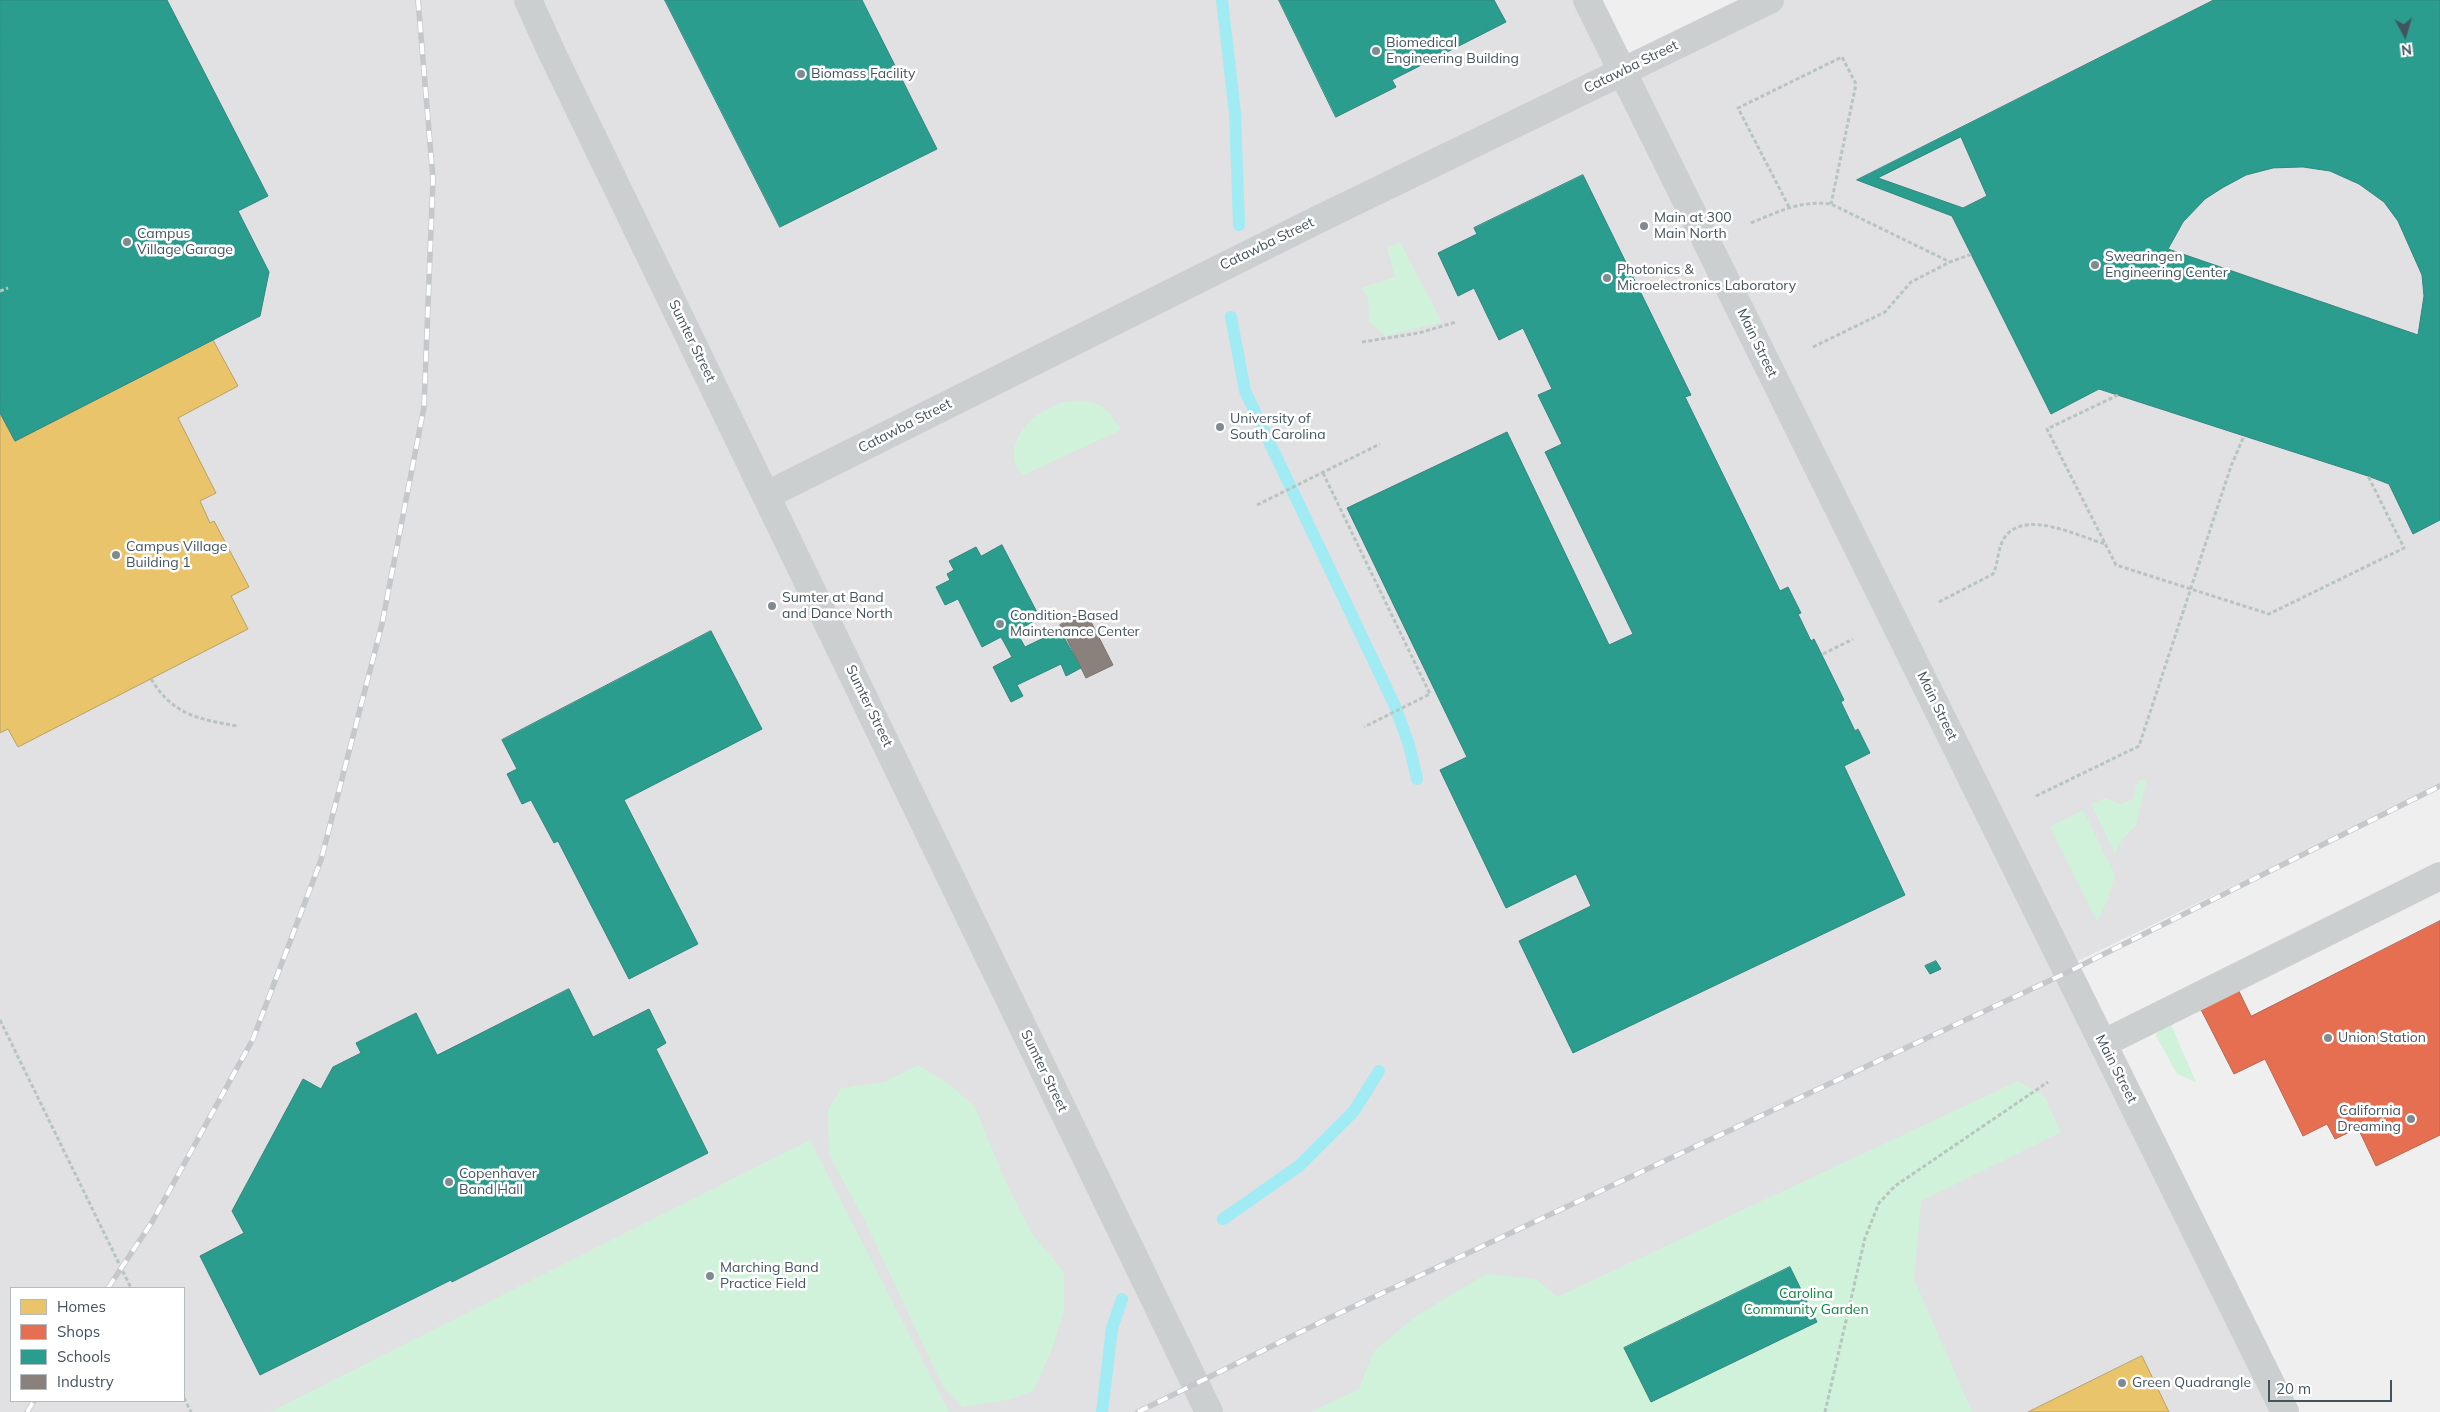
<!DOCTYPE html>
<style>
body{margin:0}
#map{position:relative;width:2440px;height:1412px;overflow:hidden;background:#f0efef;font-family:Mulish,sans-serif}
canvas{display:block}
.legend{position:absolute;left:10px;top:1287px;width:175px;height:115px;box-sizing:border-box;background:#fff;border:1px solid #b4bbbf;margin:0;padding:6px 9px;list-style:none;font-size:15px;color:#44545e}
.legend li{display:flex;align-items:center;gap:10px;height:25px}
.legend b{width:25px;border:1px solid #b4bbbf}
.north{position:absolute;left:2380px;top:10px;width:50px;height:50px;-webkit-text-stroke:4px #fff;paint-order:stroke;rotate:174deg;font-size:14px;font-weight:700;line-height:20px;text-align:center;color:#44545e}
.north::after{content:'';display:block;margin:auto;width:18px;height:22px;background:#44545e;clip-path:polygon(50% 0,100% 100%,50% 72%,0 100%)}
.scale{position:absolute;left:2268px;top:1380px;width:124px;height:22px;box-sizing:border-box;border:2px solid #44545e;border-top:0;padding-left:6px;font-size:15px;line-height:18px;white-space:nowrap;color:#44545e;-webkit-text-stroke:4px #fff;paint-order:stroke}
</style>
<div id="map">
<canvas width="2440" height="1412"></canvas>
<ul class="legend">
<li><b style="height:14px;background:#e9c46a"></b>Homes</li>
<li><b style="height:14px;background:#e76f51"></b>Shops</li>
<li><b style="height:14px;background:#2a9d8f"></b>Schools</li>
<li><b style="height:14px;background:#8a817c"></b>Industry</li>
</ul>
<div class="north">N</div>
<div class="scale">20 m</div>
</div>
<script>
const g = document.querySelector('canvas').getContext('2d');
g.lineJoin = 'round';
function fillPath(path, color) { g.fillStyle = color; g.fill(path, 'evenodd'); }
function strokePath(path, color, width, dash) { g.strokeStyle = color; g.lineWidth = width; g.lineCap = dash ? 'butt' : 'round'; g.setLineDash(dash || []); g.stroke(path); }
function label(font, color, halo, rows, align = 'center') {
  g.font = font + ' Mulish,sans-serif'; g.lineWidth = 5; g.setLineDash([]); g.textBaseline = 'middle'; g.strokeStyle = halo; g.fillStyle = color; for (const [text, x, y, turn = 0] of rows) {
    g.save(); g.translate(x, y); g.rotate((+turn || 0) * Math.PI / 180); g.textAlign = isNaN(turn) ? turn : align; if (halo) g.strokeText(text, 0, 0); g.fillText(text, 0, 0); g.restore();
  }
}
const education = new Path2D(`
 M 0,0 L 1592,0 L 1626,69 L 1767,0 L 2440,0 L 2440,786 L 2063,968 L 2286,1412 L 0,1412 ZM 11,1288 L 184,1288 L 184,1401 L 11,1401 Z`);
const green = new Path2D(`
 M 1400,242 L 1442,322 L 1385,336 L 1369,321 L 1368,297 L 1361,288 L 1395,277 L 1387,248 Z
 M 1062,402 C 1095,400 1104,401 1121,430 L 1023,475 C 1006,457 1015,436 1031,420 C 1039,412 1053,407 1062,402 Z
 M 2147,779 L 2136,825 L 2121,841 L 2115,854 L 2091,804 L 2105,798 L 2121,804 L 2132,800 L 2138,781 Z
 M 2083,810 L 2115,875 L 2108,899 L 2097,921 L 2050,827 Z
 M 2170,1022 L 2196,1082 L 2177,1074 L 2156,1036 L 2157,1032 Z
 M 918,1065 L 948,1083 L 975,1107 L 1006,1183 L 1031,1232 L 1064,1272 L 1064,1310 L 1052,1349 L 1034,1390 L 1012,1399 L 963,1407 L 943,1387 L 864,1219 L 829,1155 L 828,1110 L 841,1088 L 885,1082 Z
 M 2018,1081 L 2045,1097 L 2061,1132 L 1921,1201 L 1914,1279 L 1972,1412 L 1311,1412 L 1359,1389 L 1373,1352 L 1416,1316 L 1486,1274 L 1536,1279 L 1557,1297 Z
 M 810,1140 L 949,1412 L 270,1412 Z`);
const homes = new Path2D(`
 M 213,340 L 238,386 L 178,418 L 216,493 L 200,501 L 210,523 L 214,521 L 249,587 L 231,596 L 248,629 L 18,747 L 8,729 L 0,733 L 0,413 L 15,441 Z
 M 2142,1356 L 2169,1412 L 2028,1412 L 2034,1409 Z`);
const shops = new Path2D(`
 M 2440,921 L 2440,1135 L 2376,1166 L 2358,1128 L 2335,1139 L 2327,1124 L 2303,1136 L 2265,1059 L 2234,1074 L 2193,994 L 2231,975 L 2251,1016 Z`);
const schools = new Path2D(`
 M 0,0 L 167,0 L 268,196 L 238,211 L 269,272 L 260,316 L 15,441 L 0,413 Z
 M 665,0 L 862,0 L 937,149 L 780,227 Z
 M 1279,0 L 1494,0 L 1506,22 L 1392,80 L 1396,87 L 1336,117 Z
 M 2214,0 L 2440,0 L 2440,520 L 2413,534 L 2389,484 L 2368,476 L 2099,389 L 2051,414 L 1952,216 L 1857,180 ZM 1961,137 L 1987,196 L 1963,208 L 1878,178 ZM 2303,167 L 2330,171 L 2359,184 L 2384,202 L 2398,221 L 2422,275 L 2424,296 L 2418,335 L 2168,249 L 2183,222 L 2205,199 L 2222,188 L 2246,175 L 2273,168 Z
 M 1583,175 L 1691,395 L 1685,397 L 1780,591 L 1788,587 L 1801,613 L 1798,614 L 1811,641 L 1814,639 L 1844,700 L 1841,702 L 1855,731 L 1858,729 L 1870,753 L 1844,766 L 1905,895 L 1573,1053 L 1519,941 L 1591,906 L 1576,874 L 1506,908 L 1440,770 L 1467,757 L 1347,508 L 1507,432 L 1609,645 L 1633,634 L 1545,452 L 1562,444 L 1538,395 L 1552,389 L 1523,328 L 1499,340 L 1474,288 L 1458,296 L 1438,253 L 1477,234 L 1474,228 Z
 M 1002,545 L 1040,618 L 1016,631 L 1025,647 L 1060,630 L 1081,668 L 1066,676 L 1061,664 L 1017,685 L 1023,696 L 1011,702 L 993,667 L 1012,657 L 1001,637 L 982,647 L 958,599 L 945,605 L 936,587 L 950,580 L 947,574 L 954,570 L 949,561 L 976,547 L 981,556 Z
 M 711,631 L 762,729 L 624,800 L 698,944 L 629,979 L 558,841 L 554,843 L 531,800 L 522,804 L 507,774 L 517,769 L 502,740 Z
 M 1936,961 L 1941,969 L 1930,974 L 1925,966 Z
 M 569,989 L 593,1037 L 649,1009 L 666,1043 L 656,1049 L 708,1153 L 452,1282 L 451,1280 L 260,1375 L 200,1256 L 244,1233 L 232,1211 L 303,1079 L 321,1089 L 333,1067 L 361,1053 L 356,1043 L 416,1013 L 437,1055 Z
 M 1790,1267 L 1817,1322 L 1651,1402 L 1624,1348 Z`);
const industry = new Path2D(`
 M 1086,612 L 1113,665 L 1086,678 L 1060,625 Z`);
const stream = new Path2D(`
 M 1222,0 L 1235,113 L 1239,225
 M 1231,317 L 1245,391 L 1395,706 L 1409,745 L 1417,779
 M 1223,1219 L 1299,1166 L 1354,1111 L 1379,1071
 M 1102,1412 L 1112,1328 L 1122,1299`);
const path = new Path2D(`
 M 1789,207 L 1738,108 L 1842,57 L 1856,84 L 1831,204
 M 1751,223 C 1777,212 1801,200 1831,204 L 1950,262
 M 0,291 L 8,288
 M 1362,342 L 1419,333 L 1456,322
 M 1813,347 L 1885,312 L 1911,282 L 1950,262 L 1972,254
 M 2118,395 L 2047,429 L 2116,565 L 2269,614 L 2404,548 L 2368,476
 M 1323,473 L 1430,694 L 1364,727
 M 1257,505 L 1380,444
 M 1939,602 L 1993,574 C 1999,562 1997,548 2005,537 C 2025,509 2078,536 2105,544
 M 1823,654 L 1853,639
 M 151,679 C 173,715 198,719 237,726
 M 2036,796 L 2139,746 L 2231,466 L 2244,436
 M 0,1020 L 131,1288
 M 184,1398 L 191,1412
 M 1825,1412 L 1865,1238 L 1879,1203 L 1895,1186 L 2048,1082`);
const minor = new Path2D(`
 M 528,0 L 551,51 L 1209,1412
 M 1587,0 L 2285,1412
 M 767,495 L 1317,220 L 1770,0
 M 2104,1043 L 2440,876`);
const rail = new Path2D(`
 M 108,1288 L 152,1222 L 253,1039 L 321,860 L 382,624 L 424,407 L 433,179 L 418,0
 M 27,1412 L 34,1401
 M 1138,1412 L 1327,1319 L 2068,972 L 2440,786`);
const markers = [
 [1376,51,5,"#808a91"],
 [801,74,5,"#808a91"],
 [1644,226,5,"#808a91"],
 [127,242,5,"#808a91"],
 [2095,265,5,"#808a91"],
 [1607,278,5,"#808a91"],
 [1220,427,5,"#808a91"],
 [116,555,5,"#808a91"],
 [772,606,5,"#808a91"],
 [1000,624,5,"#808a91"],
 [2328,1038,5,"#808a91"],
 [2411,1119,5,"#808a91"],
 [449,1182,5,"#808a91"],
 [710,1276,5,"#808a91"],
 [2122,1383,5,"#808a91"]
];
const poiNames = [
 ["Biomedical",1386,43],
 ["Engineering Building",1386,59],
 ["Biomass Facility",811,74],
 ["Main at 300",1654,218],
 ["Main North",1654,234],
 ["Campus",137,234],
 ["Village Garage",137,250],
 ["Swearingen",2105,257],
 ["Engineering Center",2105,273],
 ["Photonics &",1617,270],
 ["Microelectronics Laboratory",1617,286],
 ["University of",1230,419],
 ["South Carolina",1230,435],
 ["Campus Village",126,547],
 ["Building 1",126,563],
 ["Sumter at Band",782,598],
 ["and Dance North",782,614],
 ["Condition-Based",1010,616],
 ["Maintenance Center",1010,632],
 ["Union Station",2338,1038],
 ["California",2401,1111,"right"],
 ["Dreaming",2401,1127,"right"],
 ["Copenhaver",459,1174],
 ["Band Hall",459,1190],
 ["Marching Band",720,1268],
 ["Practice Field",720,1284],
 ["Green Quadrangle",2132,1383]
];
const streetNames = [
 ["Catawba Street",1631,67,-26],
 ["Catawba Street",1267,244,-26],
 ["Sumter Street",692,341,64],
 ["Main Street",1757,343,64],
 ["Catawba Street",905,426,-27],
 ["Sumter Street",869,706,64],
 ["Main Street",1937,706,64],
 ["Main Street",2116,1069,63],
 ["Sumter Street",1044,1071,64]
];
const parkNames = [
 ["Carolina",1806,1294],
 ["Community Garden",1806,1310]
];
fillPath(education, '#e1e0e2');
fillPath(green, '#d1f2da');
fillPath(homes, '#e9c46a');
strokePath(homes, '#b8a266', 1);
fillPath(shops, '#e76f51');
strokePath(shops, '#b66755', 1);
fillPath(schools, '#2a9d8f');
strokePath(schools, '#328780', 1);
fillPath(industry, '#8a817c');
strokePath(industry, '#757473', 1);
strokePath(stream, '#a1ebf4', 12);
strokePath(path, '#b7c5bf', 3, [4, 2.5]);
strokePath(minor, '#cbcfd0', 28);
strokePath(rail, '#c5c8ca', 5.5);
strokePath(rail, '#fff', 4, [11]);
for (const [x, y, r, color] of markers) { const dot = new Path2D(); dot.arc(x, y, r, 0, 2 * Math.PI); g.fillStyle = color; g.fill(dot); strokePath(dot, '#fff', 2); }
label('14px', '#44545e', '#fff', poiNames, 'left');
label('14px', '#44545e', '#fff', streetNames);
label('14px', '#0c883f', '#fff', parkNames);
</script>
